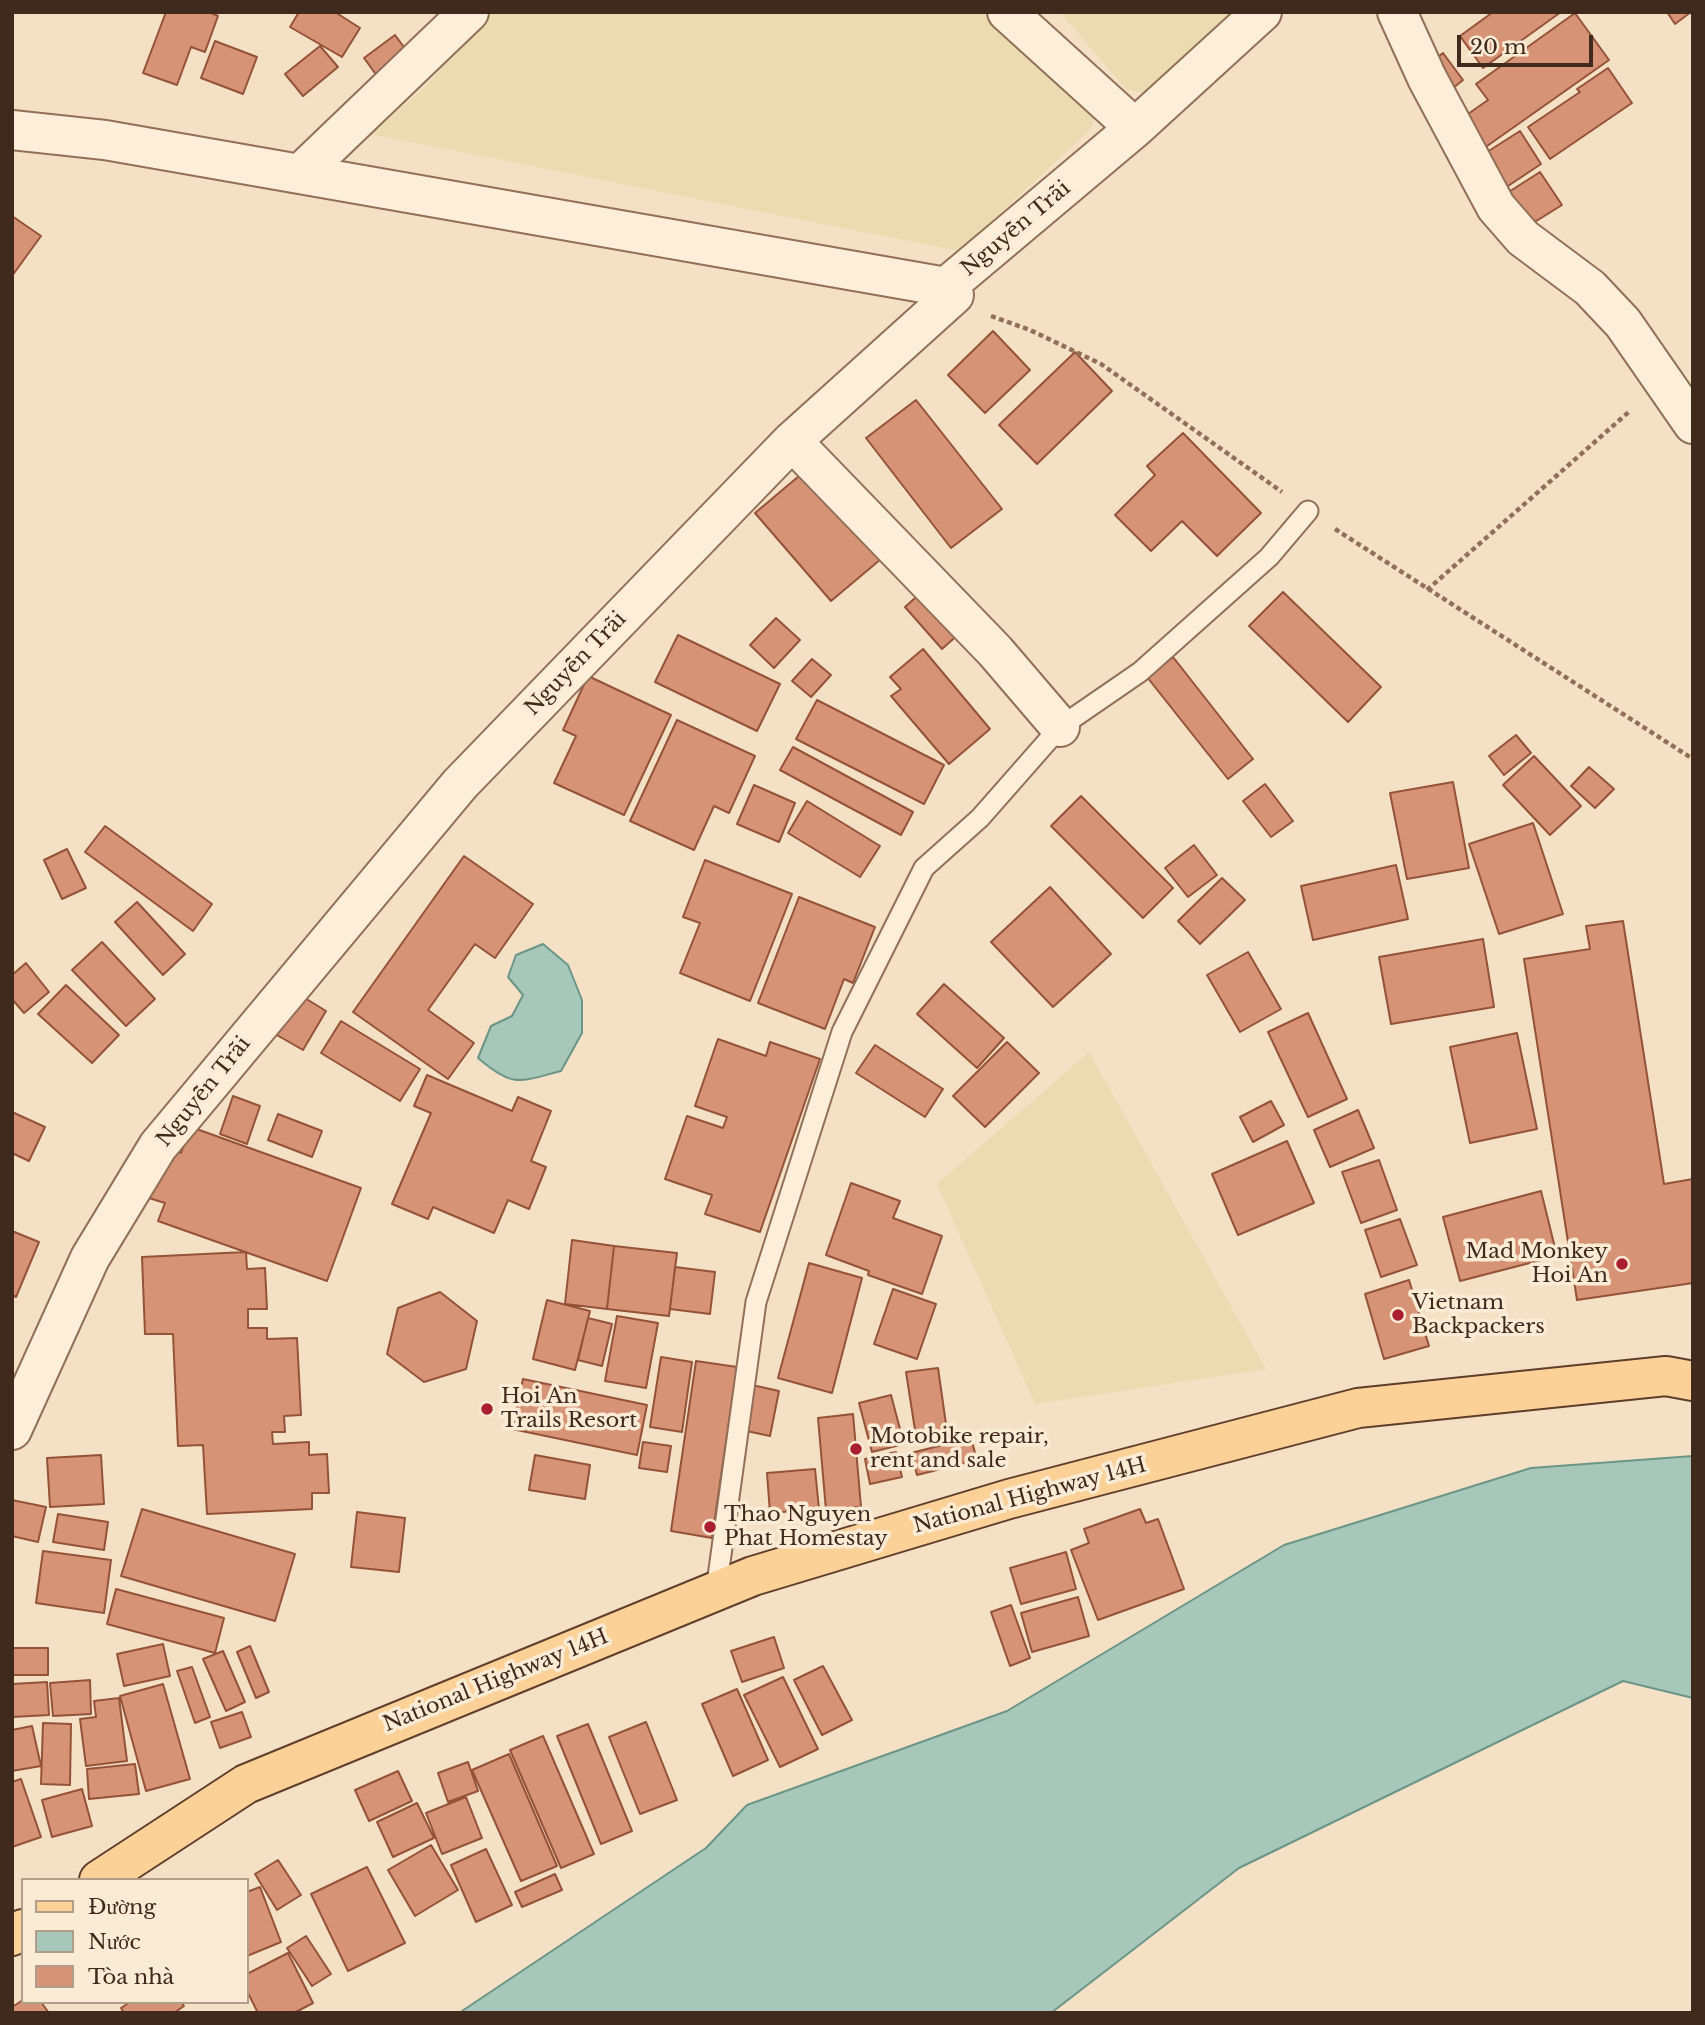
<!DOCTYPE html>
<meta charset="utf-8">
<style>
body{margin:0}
#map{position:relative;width:1705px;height:2025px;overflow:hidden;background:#f4e0c4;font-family:"Libre Baskerville",serif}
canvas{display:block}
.frame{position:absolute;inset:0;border:14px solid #402a1d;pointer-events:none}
.legend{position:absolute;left:21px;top:1878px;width:228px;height:126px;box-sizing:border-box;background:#faebd5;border:2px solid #b09e8b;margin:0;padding:9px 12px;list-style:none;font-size:21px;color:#402a1d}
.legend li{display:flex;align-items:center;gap:14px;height:35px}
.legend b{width:35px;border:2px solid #b09e8b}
.scale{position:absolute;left:1457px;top:35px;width:136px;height:32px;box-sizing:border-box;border:4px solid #402a1d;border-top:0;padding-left:9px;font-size:21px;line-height:24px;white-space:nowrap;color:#402a1d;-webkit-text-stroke:5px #faebd5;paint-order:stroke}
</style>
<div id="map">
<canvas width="1705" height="2025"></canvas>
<div class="frame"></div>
<ul class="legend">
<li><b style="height:9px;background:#fbd198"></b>Đường</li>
<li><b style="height:19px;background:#a6c7b9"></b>Nước</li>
<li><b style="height:19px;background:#d79375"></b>Tòa nhà</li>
</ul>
<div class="scale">20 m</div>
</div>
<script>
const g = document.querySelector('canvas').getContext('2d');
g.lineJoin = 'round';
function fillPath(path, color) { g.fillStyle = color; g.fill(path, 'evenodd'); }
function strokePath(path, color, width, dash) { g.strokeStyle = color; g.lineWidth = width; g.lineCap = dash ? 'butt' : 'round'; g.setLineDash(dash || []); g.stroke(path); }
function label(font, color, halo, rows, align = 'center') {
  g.font = font + ' "Libre Baskerville",serif'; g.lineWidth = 7; g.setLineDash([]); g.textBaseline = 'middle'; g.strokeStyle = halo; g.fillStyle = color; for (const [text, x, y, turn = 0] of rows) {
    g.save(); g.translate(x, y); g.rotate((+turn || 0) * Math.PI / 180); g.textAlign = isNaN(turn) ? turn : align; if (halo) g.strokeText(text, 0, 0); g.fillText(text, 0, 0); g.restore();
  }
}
const farmland = new Path2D(`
 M 492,12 L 1025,12 L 1099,104 L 1091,129 L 959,251 L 365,133 L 384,123 L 427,85 Z
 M 1060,12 L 1245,12 L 1152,96 L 1126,89 Z
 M 1089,1052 L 1266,1369 L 1035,1404 L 937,1184 Z`);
const water = new Path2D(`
 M 543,944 L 568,965 L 582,1000 L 582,1033 L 561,1071 C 519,1082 513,1088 478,1058 L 491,1026 L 512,1016 L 523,995 L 508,977 L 516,955 Z
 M 1693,1456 L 1693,1698 L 1623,1681 L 1239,1868 L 1051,2013 L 459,2013 L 706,1848 L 747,1805 L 1007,1711 L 1284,1545 L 1531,1468 Z`);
const building = new Path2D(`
 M 166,12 L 209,12 L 218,16 L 205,52 L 191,47 L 177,85 L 143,73 Z
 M 299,12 L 335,12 L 360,28 L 342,57 L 290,27 Z
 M 1493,12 L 1561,12 L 1483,68 L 1460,36 Z
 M 1667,12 L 1691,12 L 1675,24 Z
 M 1575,13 L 1609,60 L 1480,151 L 1458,121 L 1488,100 L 1476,84 Z
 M 395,35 L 412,58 L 380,80 L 364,58 Z
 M 215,41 L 257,57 L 243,94 L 201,78 Z
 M 320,46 L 338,67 L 303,96 L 285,74 Z
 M 1443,53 L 1463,80 L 1442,97 L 1421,69 Z
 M 1608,68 L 1632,103 L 1550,159 L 1528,127 L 1580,92 L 1577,89 Z
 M 1520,131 L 1541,164 L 1505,188 L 1484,154 Z
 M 1540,172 L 1562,205 L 1525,228 L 1504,195 Z
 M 12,216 L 41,236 L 12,276 Z
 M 993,331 L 1030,370 L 985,413 L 948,375 Z
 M 1075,352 L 1112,391 L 1037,464 L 999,425 Z
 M 916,400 L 1002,509 L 951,548 L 866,438 Z
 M 1183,433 L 1261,513 L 1217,556 L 1182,521 L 1151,551 L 1115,515 L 1155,475 L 1147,466 Z
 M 805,471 L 881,559 L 831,601 L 755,513 Z
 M 924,590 L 961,632 L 942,649 L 905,607 Z
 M 1283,592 L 1381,687 L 1348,722 L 1249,626 Z
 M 776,618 L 800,640 L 774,668 L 750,645 Z
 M 678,635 L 780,684 L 757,731 L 655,682 Z
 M 923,649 L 990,729 L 949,764 L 891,696 L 901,689 L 890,677 Z
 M 1173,657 L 1253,759 L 1228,779 L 1147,677 Z
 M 812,659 L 831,675 L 811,697 L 792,681 Z
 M 588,676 L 671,715 L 624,815 L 554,783 L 576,736 L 563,730 Z
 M 817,700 L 944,765 L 924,804 L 796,739 Z
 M 677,720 L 755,756 L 729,813 L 714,806 L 694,850 L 630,821 Z
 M 1516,735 L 1531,753 L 1504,775 L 1489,756 Z
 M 793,747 L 913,812 L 901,835 L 780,770 Z
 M 1534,756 L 1581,806 L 1550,835 L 1503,785 Z
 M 1589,767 L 1614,789 L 1595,808 L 1571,786 Z
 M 1453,782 L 1469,868 L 1407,879 L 1390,793 Z
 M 1265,784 L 1293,821 L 1271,837 L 1243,801 Z
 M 754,785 L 795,803 L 779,842 L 737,824 Z
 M 1081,796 L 1173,888 L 1143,918 L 1051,826 Z
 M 807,801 L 880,846 L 860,877 L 788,833 Z
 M 1533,823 L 1563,914 L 1499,934 L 1469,844 Z
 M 105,826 L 212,904 L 193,931 L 85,852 Z
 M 1194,845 L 1217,875 L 1188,897 L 1165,868 Z
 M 67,849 L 86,888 L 62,899 L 44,860 Z
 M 464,856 L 533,904 L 495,958 L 475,944 L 428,1010 L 474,1043 L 448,1079 L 353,1012 Z
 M 705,860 L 792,894 L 750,1001 L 680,973 L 700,923 L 683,917 Z
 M 1396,865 L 1408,919 L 1313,940 L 1301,886 Z
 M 1222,878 L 1245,900 L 1200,944 L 1178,921 Z
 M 1050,887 L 1111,954 L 1053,1007 L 991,942 Z
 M 799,897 L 875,927 L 853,983 L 844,979 L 825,1029 L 758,1003 Z
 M 137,902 L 185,954 L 163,975 L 115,922 Z
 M 1623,921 L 1664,1184 L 1693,1179 L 1693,1283 L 1577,1300 L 1524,959 L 1590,949 L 1586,926 Z
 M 1483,939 L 1494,1007 L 1391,1024 L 1379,957 Z
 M 102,942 L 155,999 L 126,1026 L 72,970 Z
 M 1248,952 L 1281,1009 L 1240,1032 L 1207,975 Z
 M 26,963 L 49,992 L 24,1013 L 12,999 L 12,975 Z
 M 944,984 L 1004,1038 L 977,1068 L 917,1014 Z
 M 66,985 L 119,1035 L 92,1063 L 38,1014 Z
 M 300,995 L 326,1011 L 303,1050 L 275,1034 Z
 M 1308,1013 L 1347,1099 L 1308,1117 L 1268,1032 Z
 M 341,1021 L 420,1069 L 400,1101 L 321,1053 Z
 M 1517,1033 L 1537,1129 L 1470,1143 L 1450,1047 Z
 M 718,1039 L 766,1056 L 770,1042 L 820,1059 L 760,1232 L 705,1214 L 712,1195 L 665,1179 L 687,1116 L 723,1128 L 727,1117 L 695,1106 Z
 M 1007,1042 L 1039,1073 L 985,1127 L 953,1096 Z
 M 875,1045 L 943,1089 L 925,1117 L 856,1073 Z
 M 427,1075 L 512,1111 L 518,1097 L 551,1111 L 531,1161 L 546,1167 L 529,1209 L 508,1200 L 494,1233 L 433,1207 L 428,1219 L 392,1204 L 431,1113 L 414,1106 Z
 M 233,1096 L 260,1106 L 247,1144 L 220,1134 Z
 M 1271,1101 L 1284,1125 L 1253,1142 L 1240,1117 Z
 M 1358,1110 L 1374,1148 L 1330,1167 L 1314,1130 Z
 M 12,1112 L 45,1127 L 29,1161 L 12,1153 Z
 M 278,1114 L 322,1131 L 312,1157 L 268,1140 Z
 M 191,1127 L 361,1188 L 327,1281 L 158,1221 L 165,1203 L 149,1198 L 167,1147 L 181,1153 Z
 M 1287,1141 L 1314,1203 L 1238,1235 L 1212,1174 Z
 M 1379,1160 L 1397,1210 L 1361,1223 L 1342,1172 Z
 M 851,1183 L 900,1201 L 893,1218 L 942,1236 L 922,1294 L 868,1275 L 869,1271 L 826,1255 Z
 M 1541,1191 L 1557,1256 L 1460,1281 L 1443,1217 Z
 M 1400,1219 L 1417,1265 L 1381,1277 L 1365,1230 Z
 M 12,1231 L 39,1242 L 16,1297 L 12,1295 Z
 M 572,1240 L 614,1246 L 607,1309 L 565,1304 Z
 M 614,1246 L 677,1253 L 669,1316 L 607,1309 Z
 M 246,1252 L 247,1269 L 265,1268 L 267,1309 L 248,1309 L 248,1328 L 267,1328 L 267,1339 L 297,1338 L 301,1415 L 284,1416 L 285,1432 L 272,1432 L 273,1444 L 309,1442 L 309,1455 L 327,1454 L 329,1493 L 312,1493 L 312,1509 L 207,1514 L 203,1445 L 178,1446 L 173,1334 L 145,1334 L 142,1257 Z
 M 809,1263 L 862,1278 L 832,1393 L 778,1378 Z
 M 675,1267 L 715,1272 L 710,1314 L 670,1309 Z
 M 1409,1280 L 1429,1346 L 1384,1359 L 1365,1294 Z
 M 893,1289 L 936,1304 L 917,1359 L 874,1344 Z
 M 440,1292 L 477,1321 L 466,1369 L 424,1382 L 387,1354 L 398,1308 Z
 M 547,1300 L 590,1311 L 575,1370 L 533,1359 Z
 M 617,1316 L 658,1323 L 646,1388 L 605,1381 Z
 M 588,1318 L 612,1324 L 602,1366 L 578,1360 Z
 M 661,1357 L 692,1362 L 682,1432 L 650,1427 Z
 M 696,1361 L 737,1367 L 712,1538 L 671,1531 Z
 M 938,1368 L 948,1438 L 917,1443 L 906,1372 Z
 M 523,1379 L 647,1405 L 637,1455 L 512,1429 Z
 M 752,1385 L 779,1391 L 770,1436 L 742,1430 Z
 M 891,1395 L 904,1444 L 872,1452 L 859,1403 Z
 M 853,1414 L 861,1507 L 826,1510 L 818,1418 Z
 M 971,1438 L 977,1460 L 917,1475 L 911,1453 Z
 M 643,1442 L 671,1446 L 667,1472 L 639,1468 Z
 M 896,1452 L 902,1477 L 870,1484 L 865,1459 Z
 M 101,1455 L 104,1504 L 50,1507 L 47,1458 Z
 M 535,1455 L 590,1465 L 585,1499 L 529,1490 Z
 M 815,1469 L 819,1509 L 770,1513 L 767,1473 Z
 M 12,1500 L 46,1507 L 38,1542 L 12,1536 Z
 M 142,1509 L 295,1554 L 275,1621 L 121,1576 Z
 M 1140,1509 L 1146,1523 L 1158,1519 L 1184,1589 L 1098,1620 L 1071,1550 L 1089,1543 L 1084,1529 Z
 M 357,1512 L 405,1518 L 399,1572 L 351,1567 Z
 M 58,1514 L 108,1522 L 104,1550 L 53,1542 Z
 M 43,1551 L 111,1560 L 104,1613 L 36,1603 Z
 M 1066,1552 L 1076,1589 L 1021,1604 L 1010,1568 Z
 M 116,1589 L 224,1618 L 215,1653 L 107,1624 Z
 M 1078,1597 L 1089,1636 L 1032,1652 L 1021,1613 Z
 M 1011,1605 L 1030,1658 L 1010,1666 L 991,1612 Z
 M 774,1637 L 784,1668 L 742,1682 L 731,1651 Z
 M 163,1644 L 170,1676 L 124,1686 L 117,1654 Z
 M 250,1646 L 269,1692 L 256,1698 L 237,1652 Z
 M 12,1648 L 48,1648 L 48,1675 L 12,1675 Z
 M 223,1651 L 245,1702 L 226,1711 L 203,1659 Z
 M 823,1666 L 852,1720 L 822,1735 L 794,1680 Z
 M 192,1667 L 210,1717 L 195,1723 L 177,1671 Z
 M 783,1677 L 818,1749 L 780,1767 L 744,1695 Z
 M 90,1680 L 91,1714 L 53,1716 L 50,1683 Z
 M 47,1682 L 49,1715 L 12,1717 L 12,1684 Z
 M 163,1684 L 190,1779 L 146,1791 L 120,1696 Z
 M 737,1689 L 768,1760 L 733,1776 L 702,1704 Z
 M 119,1698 L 127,1761 L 86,1766 L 80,1719 L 96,1717 L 94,1701 Z
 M 242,1712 L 251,1737 L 220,1748 L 211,1722 Z
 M 646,1722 L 677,1800 L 640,1814 L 609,1737 Z
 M 43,1723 L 71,1724 L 70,1785 L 41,1784 Z
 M 588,1724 L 632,1831 L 601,1844 L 557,1736 Z
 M 32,1726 L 41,1766 L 12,1771 L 12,1730 Z
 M 543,1736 L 594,1854 L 561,1868 L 510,1750 Z
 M 509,1754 L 557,1866 L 521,1881 L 472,1770 Z
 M 468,1762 L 478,1791 L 448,1802 L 438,1773 Z
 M 135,1764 L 139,1794 L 89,1799 L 87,1769 Z
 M 398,1771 L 412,1801 L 369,1821 L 355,1790 Z
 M 21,1779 L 41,1837 L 12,1847 L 12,1782 Z
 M 82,1789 L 92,1826 L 52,1837 L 42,1800 Z
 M 466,1797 L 482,1838 L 442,1854 L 426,1813 Z
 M 417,1803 L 434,1838 L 393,1857 L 377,1822 Z
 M 431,1845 L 458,1890 L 415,1916 L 388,1870 Z
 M 486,1849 L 512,1905 L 476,1922 L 451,1865 Z
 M 278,1860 L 301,1895 L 277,1910 L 255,1874 Z
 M 367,1867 L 405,1943 L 348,1971 L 311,1894 Z
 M 555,1874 L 562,1890 L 522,1907 L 515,1892 Z
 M 260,1887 L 281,1942 L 247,1956 L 247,1892 Z
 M 306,1936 L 331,1974 L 312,1986 L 287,1948 Z
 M 288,1953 L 313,2003 L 294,2013 L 258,2013 L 247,1991 L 247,1974 Z
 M 23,2000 L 23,2002 L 41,2002 L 49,2013 L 12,2013 L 12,2007 Z
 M 130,2002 L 181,2002 L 184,2006 L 174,2013 L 124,2013 L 121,2008 Z`);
const path = new Path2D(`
 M 991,316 L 1030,330 L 1101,364 L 1282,492
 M 1335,529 L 1693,759
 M 1427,590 L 1631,410`);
const lane = new Path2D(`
 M 716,1591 L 756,1302 L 842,1032 L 924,868 L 980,818 L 1060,727 L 1140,672 L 1269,557 L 1308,511`);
const street = new Path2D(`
 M 1007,12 L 1135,128
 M 1397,12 L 1427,78 L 1496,207 L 1523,238 L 1590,288 L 1623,323 L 1693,424
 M 12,130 L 105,140 L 946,287
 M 300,174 L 469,12
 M 792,441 L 995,651 L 1060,727
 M 12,1430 L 90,1258 L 158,1146 L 460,784 L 792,441 L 954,295 L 946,287 L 1135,128 L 1262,12`);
const primary = new Path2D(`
 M 99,1880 L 246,1784 L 753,1576 L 1009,1499 L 1358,1408 L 1666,1376 L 1693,1381
 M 12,1936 L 23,1929`);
const markers = [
 [1622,1264,7,"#a91f2f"],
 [1398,1315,7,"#a91f2f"],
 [487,1409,7,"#a91f2f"],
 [856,1449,7,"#a91f2f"],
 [710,1527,7,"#a91f2f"]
];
const streetNames = [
 ["Nguyễn Trãi",1016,229,-40],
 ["Nguyễn Trãi",576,664,-46],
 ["Nguyễn Trãi",204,1092,-51],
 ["National Highway 14H",1030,1496,-15],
 ["National Highway 14H",496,1681,-22]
];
const poiNames = [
 ["Mad Monkey",1608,1252,"right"],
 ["Hoi An",1608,1276,"right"],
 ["Vietnam",1412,1303],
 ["Backpackers",1412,1327],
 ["Hoi An",501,1397],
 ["Trails Resort",501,1421],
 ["Motobike repair,",870,1437],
 ["rent and sale",870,1461],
 ["Thao Nguyen",724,1515],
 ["Phat Homestay",724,1539]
];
fillPath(farmland, '#ebdbb0');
fillPath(water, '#a6c7b9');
strokePath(water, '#6b9687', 2);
fillPath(building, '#d79375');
strokePath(building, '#945339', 2);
strokePath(lane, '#927057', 23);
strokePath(street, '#927057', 42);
strokePath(primary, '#5f3e2c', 42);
strokePath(path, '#927057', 4.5, [5, 3.5]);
strokePath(lane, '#fdeed9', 19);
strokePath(street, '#fdeed9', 38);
strokePath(primary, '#fbd198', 38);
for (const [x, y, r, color] of markers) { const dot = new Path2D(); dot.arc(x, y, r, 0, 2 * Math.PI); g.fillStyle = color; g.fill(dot); strokePath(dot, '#faebd5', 2.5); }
label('21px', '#402a1d', '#faebd5', streetNames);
label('21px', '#402a1d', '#faebd5', poiNames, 'left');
</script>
